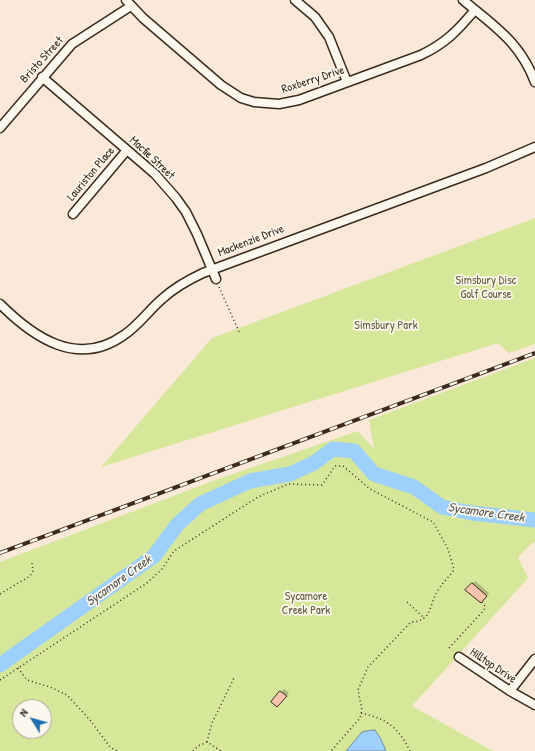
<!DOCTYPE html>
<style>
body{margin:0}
#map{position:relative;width:535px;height:751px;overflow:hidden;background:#fae8d8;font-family:"Patrick Hand",sans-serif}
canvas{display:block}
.north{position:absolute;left:12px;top:699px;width:40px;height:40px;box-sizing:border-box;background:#fbf7ec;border:1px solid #aea59a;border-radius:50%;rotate:307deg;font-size:11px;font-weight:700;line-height:16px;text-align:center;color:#3b2a1e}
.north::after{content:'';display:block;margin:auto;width:14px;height:18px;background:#1f6fb2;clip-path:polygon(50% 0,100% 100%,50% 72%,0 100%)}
</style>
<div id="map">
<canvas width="535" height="751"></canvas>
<div class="north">N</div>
</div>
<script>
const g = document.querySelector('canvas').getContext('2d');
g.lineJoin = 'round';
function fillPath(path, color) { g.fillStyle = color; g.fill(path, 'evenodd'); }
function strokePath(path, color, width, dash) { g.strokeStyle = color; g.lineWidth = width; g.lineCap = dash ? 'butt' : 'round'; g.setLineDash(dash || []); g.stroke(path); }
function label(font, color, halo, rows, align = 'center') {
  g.font = font + ' "Patrick Hand",sans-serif'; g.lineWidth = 3.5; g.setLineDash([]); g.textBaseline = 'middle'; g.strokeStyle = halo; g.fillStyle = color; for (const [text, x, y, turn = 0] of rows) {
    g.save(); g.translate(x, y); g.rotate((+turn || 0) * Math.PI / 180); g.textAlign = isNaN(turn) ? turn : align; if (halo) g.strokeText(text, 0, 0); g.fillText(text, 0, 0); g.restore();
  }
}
const green = new Path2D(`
 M 535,218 L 535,344 L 509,353 L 498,343 L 101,467 L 212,338 Z
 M 535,358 L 535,543 L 533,542 L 518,557 L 528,578 L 412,706 L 493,751 L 0,751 L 0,562 L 218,479 L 358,431 L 374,449 L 369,420 ZM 20,707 L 44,707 L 44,731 L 20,731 Z`);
const water = new Path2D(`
 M 375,730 L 381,739 L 386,751 L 346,751 L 362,732 Z`);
const shadow = new Path2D(`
 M 475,581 L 489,593 L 481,602 L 467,590 Z
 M 284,689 L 289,693 L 277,706 L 272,702 Z`);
const river = new Path2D(`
 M 0,665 L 154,556 L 177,525 L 200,504 L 250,481 L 290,474 L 314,463 L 333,449 L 354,451 L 374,474 L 414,487 L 442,507 L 472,513 L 535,520`);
const building = new Path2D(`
 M 472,583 L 487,596 L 481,603 L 465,590 Z
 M 280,691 L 287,696 L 277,707 L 271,702 Z`);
const path = new Path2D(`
 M 219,287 L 240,334
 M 0,594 L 30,576 L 33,571 L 32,563
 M 407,602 L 424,618
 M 449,648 L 484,610 L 485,606 L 482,602
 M 18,668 L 27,680 L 50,687 L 67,695 L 90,720 L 110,747 L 117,751
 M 0,680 L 147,583 L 162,569 L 174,551 L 258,497 L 288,484 L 322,485 L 335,466 L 343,466 L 370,489 L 433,522 L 448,549 L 454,569 C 450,577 443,581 439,589 C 428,604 434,621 411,622 L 368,667 L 358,690 L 362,710 L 360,718 L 331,751
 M 361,713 C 387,719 398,727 410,751
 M 207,742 L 212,723 L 234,678
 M 193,751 L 198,746 L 207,742 L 221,751`);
const street = new Path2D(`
 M 126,0 L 143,18 L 221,85 L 241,98 L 254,102 L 279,104 L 299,100 L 421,55 C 446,43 457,31 475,10
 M 295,0 L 315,17 L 329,37 L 347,82
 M 463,0 C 494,26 520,42 535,82
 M 42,77 L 155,174 L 176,198 L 186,212 L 197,234 L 216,279
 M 0,128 L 72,44 L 131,6
 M 73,214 L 127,150
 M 0,304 C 34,338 78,368 124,335 C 139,325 149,310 162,299 C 174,288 188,280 203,273 L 486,168 L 535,147
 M 459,657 L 510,691 L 535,705
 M 510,691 L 535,659`);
const rail = new Path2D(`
 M 0,553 L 535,353`);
const streetNames = [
 ["Bristo Street",42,60,-48],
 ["Roxberry Drive",313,80,-18],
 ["Macfie Street",152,158,43],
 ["Lauriston Place",91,174,-50],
 ["Mackenzie Drive",251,241,-21],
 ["Hilltop Drive",493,666,34]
];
const parkNames = [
 ["Simsbury Disc",486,281],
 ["Golf Course",486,295],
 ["Simsbury Park",386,326],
 ["Sycamore",306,597],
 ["Creek Park",306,611]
];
const waterNames = [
 ["Sycamore Creek",486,513,8],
 ["Sycamore Creek",119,581,-36]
];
fillPath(green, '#d6e79a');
fillPath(water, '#9dd1fb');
strokePath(water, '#768ea3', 1);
fillPath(shadow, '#0003');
strokePath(river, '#9dd1fb', 15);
fillPath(building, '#f9c4ab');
strokePath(building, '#3b2a1e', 1);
strokePath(street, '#3b2a1e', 11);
strokePath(path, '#3b2a1e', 1.5, [1, 3]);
strokePath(street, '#fbf7ec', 8);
strokePath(rail, '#3b2a1e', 4);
strokePath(rail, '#fbf7ec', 2.5, [8]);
label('12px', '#3b2a1e', '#fbf7ec', streetNames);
label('12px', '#62593d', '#fbf7ec', parkNames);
label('italic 13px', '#545455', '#fbf7ec', waterNames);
</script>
